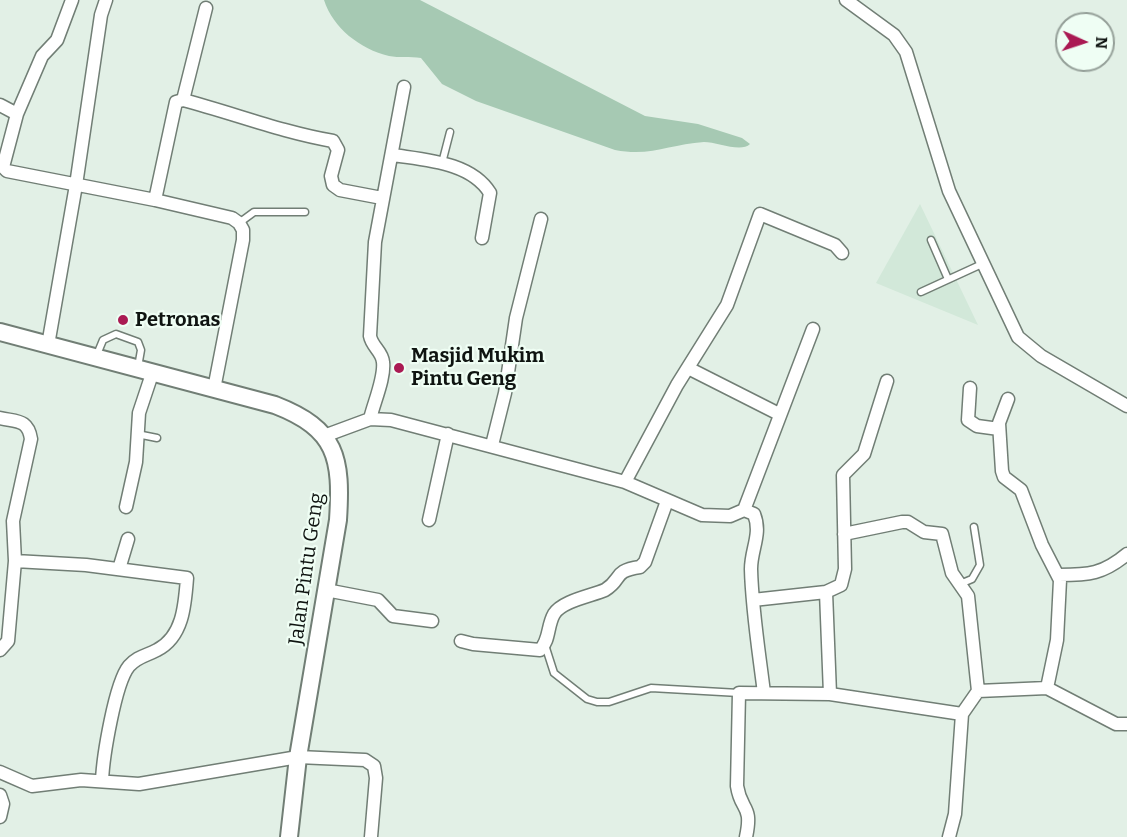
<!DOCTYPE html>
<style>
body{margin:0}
#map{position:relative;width:1127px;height:837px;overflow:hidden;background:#e2f0e6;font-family:Bitter,serif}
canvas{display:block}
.north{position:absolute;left:1055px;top:12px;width:60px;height:60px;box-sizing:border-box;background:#effef4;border:2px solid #95a099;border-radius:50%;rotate:93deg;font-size:16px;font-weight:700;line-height:24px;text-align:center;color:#0f1411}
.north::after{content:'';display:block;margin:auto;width:21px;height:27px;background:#aa1a53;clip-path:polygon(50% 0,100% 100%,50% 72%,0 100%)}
</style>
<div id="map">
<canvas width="1127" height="837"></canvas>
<div class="north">N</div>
</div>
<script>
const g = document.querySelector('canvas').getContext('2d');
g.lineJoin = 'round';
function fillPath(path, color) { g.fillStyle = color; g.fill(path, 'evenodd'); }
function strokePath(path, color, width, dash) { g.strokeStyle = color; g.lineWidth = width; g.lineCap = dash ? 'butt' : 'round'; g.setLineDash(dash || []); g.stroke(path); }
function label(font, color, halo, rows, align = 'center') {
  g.font = font + ' Bitter,serif'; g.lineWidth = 4.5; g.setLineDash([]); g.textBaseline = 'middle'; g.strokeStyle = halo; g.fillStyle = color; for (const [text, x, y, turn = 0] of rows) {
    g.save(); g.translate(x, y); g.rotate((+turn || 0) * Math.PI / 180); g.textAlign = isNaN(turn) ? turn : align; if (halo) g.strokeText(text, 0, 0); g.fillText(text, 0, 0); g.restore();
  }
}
const built = new Path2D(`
 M 920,204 L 978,325 L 876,283 Z`);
const water = new Path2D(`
 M 324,0 L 420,0 L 645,116 L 698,124 L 742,138 L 750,144 C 741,153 717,142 704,142 C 670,144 651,157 615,150 L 476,101 L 442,84 L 421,58 C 410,56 399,58 389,56 C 360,49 333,28 324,0 Z`);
const lane = new Path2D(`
 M 442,163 L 450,132
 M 239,223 L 254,212 L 305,212
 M 931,240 L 948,279
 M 921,292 L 982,264
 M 96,357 L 103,340 L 116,334 L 138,342 L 141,350 L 138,367
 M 137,434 L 157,438
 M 960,584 L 972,579 L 980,565 L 974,527
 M 545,645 L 554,673 L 587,699 L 597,702 L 609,702 L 651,688 L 739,693`);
const street = new Path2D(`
 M 72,0 L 57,40 L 42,56 L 17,114 L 3,167 L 7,171 L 155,200 L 232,218 L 239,223 L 243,230 L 243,240 L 214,389
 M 846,0 L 894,35 L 906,52 L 949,191 L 1018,337 L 1041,356 L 1127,406
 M 183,100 L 206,8
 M 0,105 L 17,114
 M 393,155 C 425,160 471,162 490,193 L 482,238
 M 155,200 L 176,102 L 183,100 C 233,113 281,132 333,141 L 338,150 L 331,176 L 333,185 L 340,190 L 382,198
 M 48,345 L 76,185 L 101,15 L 106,0
 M 688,368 L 779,414
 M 970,388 L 968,420 L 977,426 L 999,429
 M 1008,399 L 999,423 L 1002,471 L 1004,477 L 1021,490 L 1042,545 L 1060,580 L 1057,640 L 1047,688
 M 0,418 C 17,422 28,419 31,439 L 13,521 L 15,561 L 8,641 L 0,650
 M 370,419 C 374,402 385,378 383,362 C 382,351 372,347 370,336 L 375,242 L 404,87
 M 324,436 L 370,419 L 391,420 L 625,482 L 702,515 L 730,516 L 744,510 L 754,514 C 762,534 751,549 751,569 C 752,610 759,652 764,693
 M 492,445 L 505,393 L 516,318 L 541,219
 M 625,482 L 677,385 L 727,305 L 760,214 L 835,245 L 842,253
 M 126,507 L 136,462 L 139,413 L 153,371
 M 744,510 L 813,329
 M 429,520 L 448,434
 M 844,534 L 902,522 L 908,522 L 924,532 L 942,534 L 952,573 L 968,596 L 978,691 L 962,714 L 955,814 L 949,837
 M 15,561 L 86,565 L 187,578 C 185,605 183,637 157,650 C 146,656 138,656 129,666 C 115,683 103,757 102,781
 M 119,569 L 128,539
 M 1059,575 C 1089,575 1103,574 1127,554
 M 326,590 L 378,600 L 393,616 L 432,621
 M 826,592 L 830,694
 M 753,600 L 826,592 L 841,585 L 845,569 L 843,475 L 864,454 L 887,381
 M 461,641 L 473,644 L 540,650 C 550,640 547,626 554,614 C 562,601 591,596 605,590 C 623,579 612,571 640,567 L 645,562 L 667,501
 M 978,691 L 1047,688 L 1116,724 L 1127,724
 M 0,772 L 32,786 L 81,780 L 139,784 L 298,757 L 365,760 L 374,766 L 376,778 L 371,837
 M 0,795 L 3,804 L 0,817
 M 746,837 C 753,804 741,812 737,786 L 739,693 L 830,694 L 962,714`);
const secondary = new Path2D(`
 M 0,332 L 275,405 C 337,429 342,458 338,520 L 298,757 L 289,837`);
const markers = [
 [123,320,6,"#aa1a53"],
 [399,368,6,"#aa1a53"]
];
const poiNames = [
 ["Petronas",135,320],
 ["Masjid Mukim",411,356],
 ["Pintu Geng",411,379]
];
const streetNames = [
 ["Jalan Pintu Geng",307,569,-82]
];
fillPath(built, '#d2e8d9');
fillPath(water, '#a6c9b3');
strokePath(lane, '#717e75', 9);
strokePath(street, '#717e75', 15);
strokePath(secondary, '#717e75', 20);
strokePath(lane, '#fff', 6);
strokePath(street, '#fff', 12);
strokePath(secondary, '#fff', 16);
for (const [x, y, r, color] of markers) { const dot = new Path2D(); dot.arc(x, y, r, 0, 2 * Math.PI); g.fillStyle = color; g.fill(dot); strokePath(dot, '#effef4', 2); }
label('bold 20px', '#0f1411', '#effef4', poiNames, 'left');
label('20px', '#0f1411', '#effef4', streetNames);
</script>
